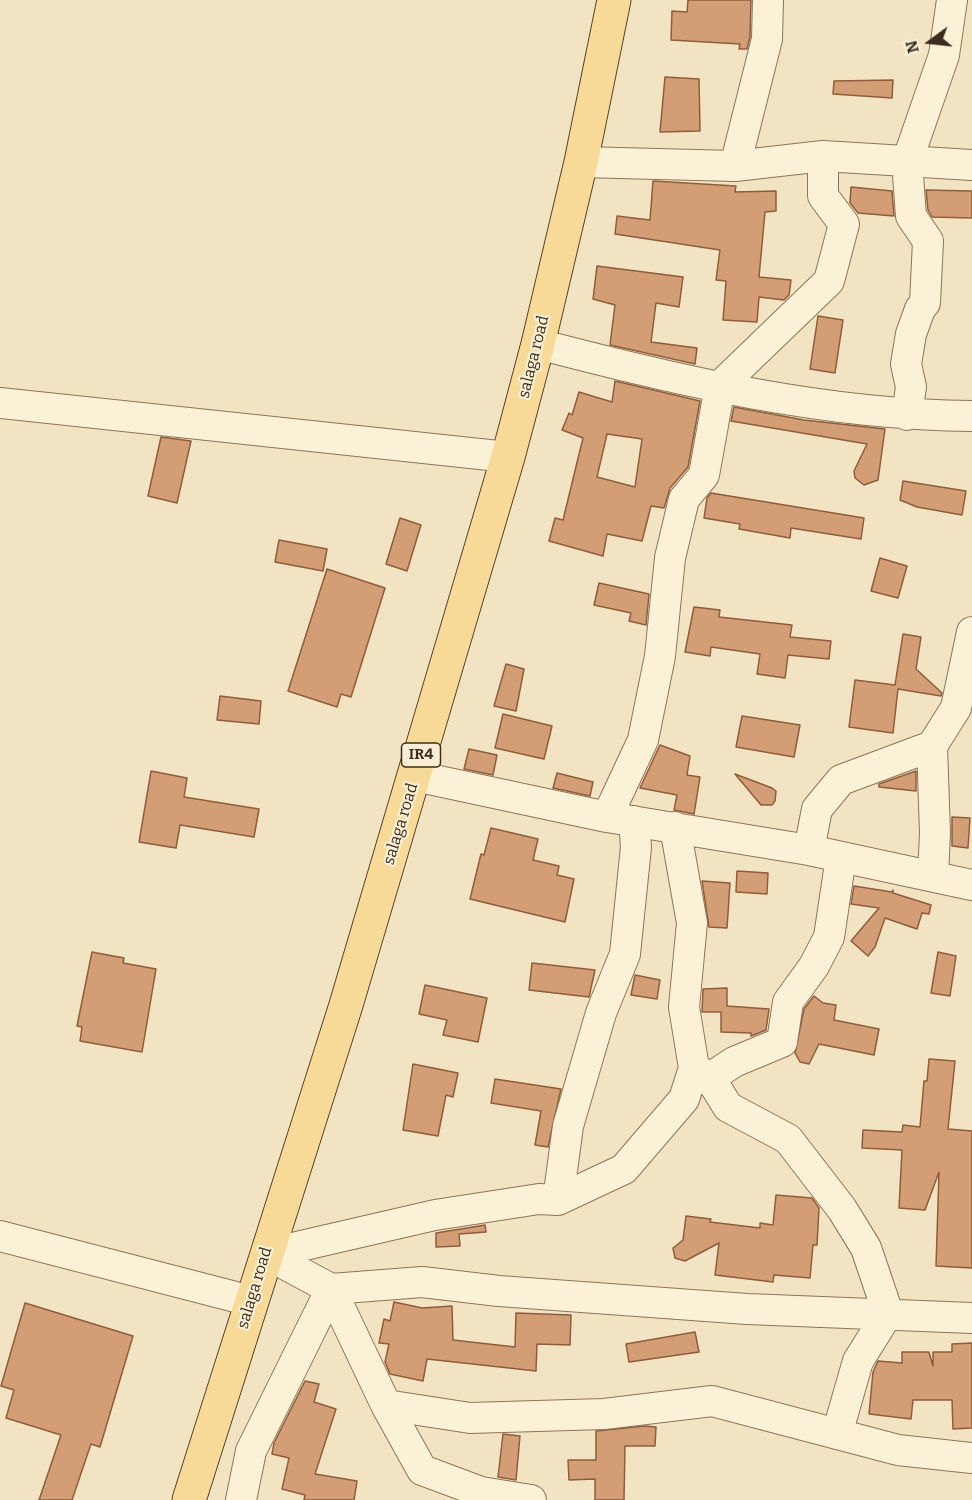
<!DOCTYPE html>
<style>
body{margin:0}
#map{position:relative;width:972px;height:1500px;overflow:hidden;background:#f2e4c3;font-family:Bitter,serif}
canvas{display:block}
.north{position:absolute;left:900px;top:12px;width:60px;height:60px;-webkit-text-stroke:4px #f8eed3;paint-order:stroke;rotate:255deg;font-size:16px;font-weight:700;line-height:24px;text-align:center;color:#3c2c1d}
.north::after{content:'';display:block;margin:auto;width:21px;height:27px;background:#3c2c1d;clip-path:polygon(50% 0,100% 100%,50% 72%,0 100%)}
</style>
<div id="map">
<canvas width="972" height="1500"></canvas>
<div class="north">N</div>
</div>
<script>
const g = document.querySelector('canvas').getContext('2d');
g.lineJoin = 'round';
function fillPath(path, color) { g.fillStyle = color; g.fill(path, 'evenodd'); }
function strokePath(path, color, width, dash) { g.strokeStyle = color; g.lineWidth = width; g.lineCap = dash ? 'butt' : 'round'; g.setLineDash(dash || []); g.stroke(path); }
function label(font, color, halo, rows, align = 'center') {
  g.font = font + ' Bitter,serif'; g.lineWidth = 4.5; g.setLineDash([]); g.textBaseline = 'middle'; g.strokeStyle = halo; g.fillStyle = color; for (const [text, x, y, turn = 0] of rows) {
    g.save(); g.translate(x, y); g.rotate((+turn || 0) * Math.PI / 180); g.textAlign = isNaN(turn) ? turn : align; if (halo) g.strokeText(text, 0, 0); g.fillText(text, 0, 0); g.restore();
  }
}
const building = new Path2D(`
 M 688,0 L 751,0 L 750,37 L 747,49 L 739,49 L 740,44 L 671,40 L 672,11 L 687,12 Z
 M 665,77 L 699,79 L 700,131 L 660,132 Z
 M 893,80 L 892,98 L 833,94 L 834,81 Z
 M 653,181 L 736,186 L 735,192 L 776,191 L 776,211 L 765,212 L 759,277 L 791,280 L 789,295 L 784,300 L 759,297 L 757,322 L 723,320 L 726,281 L 716,280 L 720,250 L 615,234 L 617,216 L 650,220 Z
 M 851,187 L 892,191 L 894,216 L 858,213 L 850,203 Z
 M 926,190 L 972,191 L 972,218 L 932,217 L 928,210 Z
 M 597,266 L 683,277 L 679,307 L 656,303 L 651,342 L 697,348 L 695,364 L 610,345 L 615,305 L 593,299 Z
 M 818,316 L 843,320 L 835,373 L 810,369 Z
 M 615,381 L 700,401 L 688,467 L 670,488 L 664,508 L 651,506 L 642,541 L 607,534 L 603,556 L 549,541 L 555,518 L 563,520 L 583,438 L 562,430 L 569,413 L 572,415 L 579,392 L 612,402 ZM 607,434 L 642,439 L 635,487 L 597,477 Z
 M 734,407 L 804,420 L 885,429 L 878,480 L 864,485 L 855,478 L 854,471 L 867,444 L 731,421 Z
 M 161,437 L 191,441 L 177,503 L 148,496 Z
 M 903,481 L 966,491 L 962,515 L 917,507 L 900,500 Z
 M 711,493 L 864,518 L 861,539 L 791,528 L 790,538 L 739,529 L 740,524 L 704,518 L 707,498 Z
 M 400,518 L 421,525 L 407,571 L 386,564 Z
 M 279,540 L 327,549 L 323,571 L 275,562 Z
 M 880,558 L 907,566 L 898,598 L 871,591 Z
 M 327,569 L 385,588 L 351,697 L 341,694 L 337,707 L 288,691 Z
 M 599,583 L 649,594 L 646,625 L 629,621 L 631,613 L 594,605 Z
 M 694,607 L 720,610 L 719,617 L 792,625 L 790,637 L 831,641 L 829,659 L 788,655 L 785,678 L 757,674 L 760,654 L 711,647 L 710,656 L 685,652 Z
 M 903,634 L 921,637 L 916,669 L 942,693 L 941,696 L 898,689 L 893,733 L 849,727 L 855,680 L 895,685 Z
 M 506,664 L 524,669 L 516,711 L 494,706 Z
 M 220,696 L 261,701 L 259,724 L 217,720 Z
 M 503,714 L 552,726 L 544,759 L 495,748 Z
 M 742,716 L 800,725 L 794,757 L 736,747 Z
 M 660,745 L 690,756 L 687,775 L 700,777 L 694,814 L 674,810 L 677,795 L 640,788 Z
 M 469,749 L 497,755 L 493,775 L 464,769 Z
 M 151,771 L 187,778 L 184,797 L 259,809 L 254,837 L 180,825 L 176,848 L 139,842 Z
 M 916,771 L 916,791 L 879,787 L 879,784 Z
 M 557,773 L 593,782 L 590,796 L 553,788 Z
 M 735,774 L 772,788 L 776,791 L 775,801 L 772,805 L 761,805 Z
 M 952,817 L 970,818 L 968,848 L 952,846 Z
 M 491,828 L 538,839 L 533,860 L 559,866 L 557,875 L 574,879 L 565,922 L 470,899 L 481,854 L 484,855 Z
 M 737,871 L 768,873 L 767,894 L 736,892 Z
 M 702,881 L 730,883 L 727,928 L 709,927 Z
 M 854,886 L 892,892 L 893,890 L 893,893 L 931,905 L 929,914 L 922,913 L 917,929 L 885,918 L 875,947 L 868,956 L 851,941 L 879,908 L 851,904 Z
 M 92,952 L 124,958 L 123,963 L 156,969 L 142,1052 L 80,1041 L 82,1027 L 77,1026 Z
 M 938,952 L 956,956 L 950,996 L 931,993 Z
 M 532,963 L 595,970 L 589,997 L 529,990 Z
 M 635,975 L 660,980 L 657,999 L 631,995 Z
 M 425,985 L 487,998 L 478,1042 L 443,1035 L 447,1020 L 419,1014 Z
 M 727,988 L 727,1006 L 769,1009 L 766,1030 L 751,1036 L 751,1033 L 721,1032 L 721,1012 L 702,1012 L 703,989 Z
 M 814,996 L 823,1003 L 836,1005 L 834,1020 L 879,1029 L 874,1055 L 819,1044 L 809,1064 L 800,1062 L 795,1053 L 804,1009 Z
 M 929,1059 L 955,1061 L 948,1129 L 972,1131 L 972,1268 L 936,1266 L 939,1172 L 925,1210 L 899,1208 L 902,1150 L 862,1148 L 863,1130 L 902,1132 L 903,1125 L 920,1127 L 924,1081 L 927,1081 Z
 M 413,1064 L 458,1073 L 453,1097 L 446,1095 L 438,1136 L 403,1130 Z
 M 495,1079 L 561,1089 L 548,1147 L 535,1145 L 541,1111 L 491,1103 Z
 M 776,1195 L 812,1198 L 819,1208 L 817,1245 L 813,1245 L 810,1278 L 774,1275 L 773,1282 L 715,1275 L 719,1243 L 685,1261 L 675,1258 L 673,1248 L 683,1240 L 686,1216 L 711,1219 L 710,1222 L 760,1228 L 760,1223 L 773,1225 Z
 M 485,1225 L 486,1232 L 459,1234 L 460,1246 L 436,1247 L 436,1233 Z
 M 394,1302 L 422,1308 L 452,1306 L 453,1340 L 515,1347 L 516,1313 L 571,1315 L 570,1345 L 537,1344 L 536,1371 L 427,1359 L 423,1381 L 390,1374 L 385,1362 L 389,1344 L 379,1343 L 384,1319 L 390,1321 Z
 M 25,1303 L 133,1336 L 100,1447 L 91,1444 L 72,1500 L 39,1500 L 61,1435 L 6,1418 L 14,1390 L 1,1386 Z
 M 695,1332 L 699,1352 L 629,1362 L 626,1344 Z
 M 972,1343 L 972,1428 L 953,1429 L 952,1400 L 913,1400 L 911,1419 L 869,1414 L 873,1372 L 878,1361 L 902,1363 L 902,1352 L 929,1352 L 933,1366 L 933,1352 L 952,1352 L 952,1344 Z
 M 305,1381 L 319,1384 L 314,1402 L 336,1409 L 315,1474 L 357,1481 L 354,1500 L 304,1500 L 305,1495 L 282,1489 L 289,1458 L 272,1454 L 274,1443 Z
 M 645,1426 L 656,1427 L 655,1446 L 625,1446 L 624,1500 L 595,1500 L 595,1479 L 569,1480 L 568,1460 L 596,1460 L 596,1431 Z
 M 503,1434 L 520,1436 L 516,1480 L 498,1477 Z`);
const minor = new Path2D(`
 M 581,162 L 735,166 L 823,156 L 972,165
 M 735,166 L 767,39 L 768,0
 M 538,344 C 679,381 825,415 972,416
 M 0,403 L 508,457
 M 907,415 L 911,387 L 906,364 L 911,334 L 920,309 L 925,303 L 928,241 L 911,216 L 907,162 L 944,55 L 952,0
 M 932,746 L 935,833 L 933,876
 M 415,776 L 607,817 L 809,850 L 972,885
 M 607,817 L 643,740 L 660,656 L 670,558 L 684,499 L 704,475 L 720,386 L 829,281 L 844,224 L 823,196 L 823,156
 M 809,850 L 817,809 L 841,780 L 932,746 L 956,708 L 972,632
 M 694,1068 L 710,1078 L 728,1107 L 788,1139 L 842,1209 L 866,1248 L 888,1313 L 858,1361 L 837,1434
 M 710,1078 L 734,1062 L 782,1042 L 788,1002 L 814,966 L 829,937 L 841,857
 M 558,1200 L 568,1126 L 601,1013 L 625,954 L 636,847 L 634,821
 M 0,1236 L 251,1301
 M 266,1254 L 331,1289 L 386,1405 L 470,1418 L 604,1414 L 712,1401 L 898,1450 L 972,1458
 M 266,1254 L 435,1215 L 539,1199 L 558,1200 L 624,1169 L 684,1099 L 694,1068 L 684,1007 L 692,923 L 675,827
 M 386,1405 L 422,1470 L 481,1492 L 531,1500
 M 241,1500 L 251,1451 L 331,1289 L 422,1282 L 499,1291 L 747,1309 L 972,1318`);
const major = new Path2D(`
 M 189,1500 L 346,1005 L 508,457 L 538,344 L 581,162 L 614,0`);
const shields = [
 [421,755,39]
];
const shieldNames = [
 ["IR4",421,755]
];
const streetNames = [
 ["salaga road",534,357,-76],
 ["salaga road",401,824,-73],
 ["salaga road",255,1288,-73]
];
fillPath(building, '#d39d75');
strokePath(building, '#8f5d3c', 1.5);
strokePath(minor, '#8d7558', 32);
strokePath(major, '#5b422c', 35);
strokePath(minor, '#fbf1d7', 30);
strokePath(major, '#f7da98', 33);
for (const [x, y, w] of shields) { const box = new Path2D(); box.roundRect(x - w / 2, y - 12, w, 24, 4.5); g.fillStyle = '#f8eed3'; g.fill(box); strokePath(box, '#3c2c1d', 1.5); }
label('bold 15px', '#3c2c1d', null, shieldNames);
label('16px', '#3c2c1d', '#f8eed3', streetNames);
</script>
